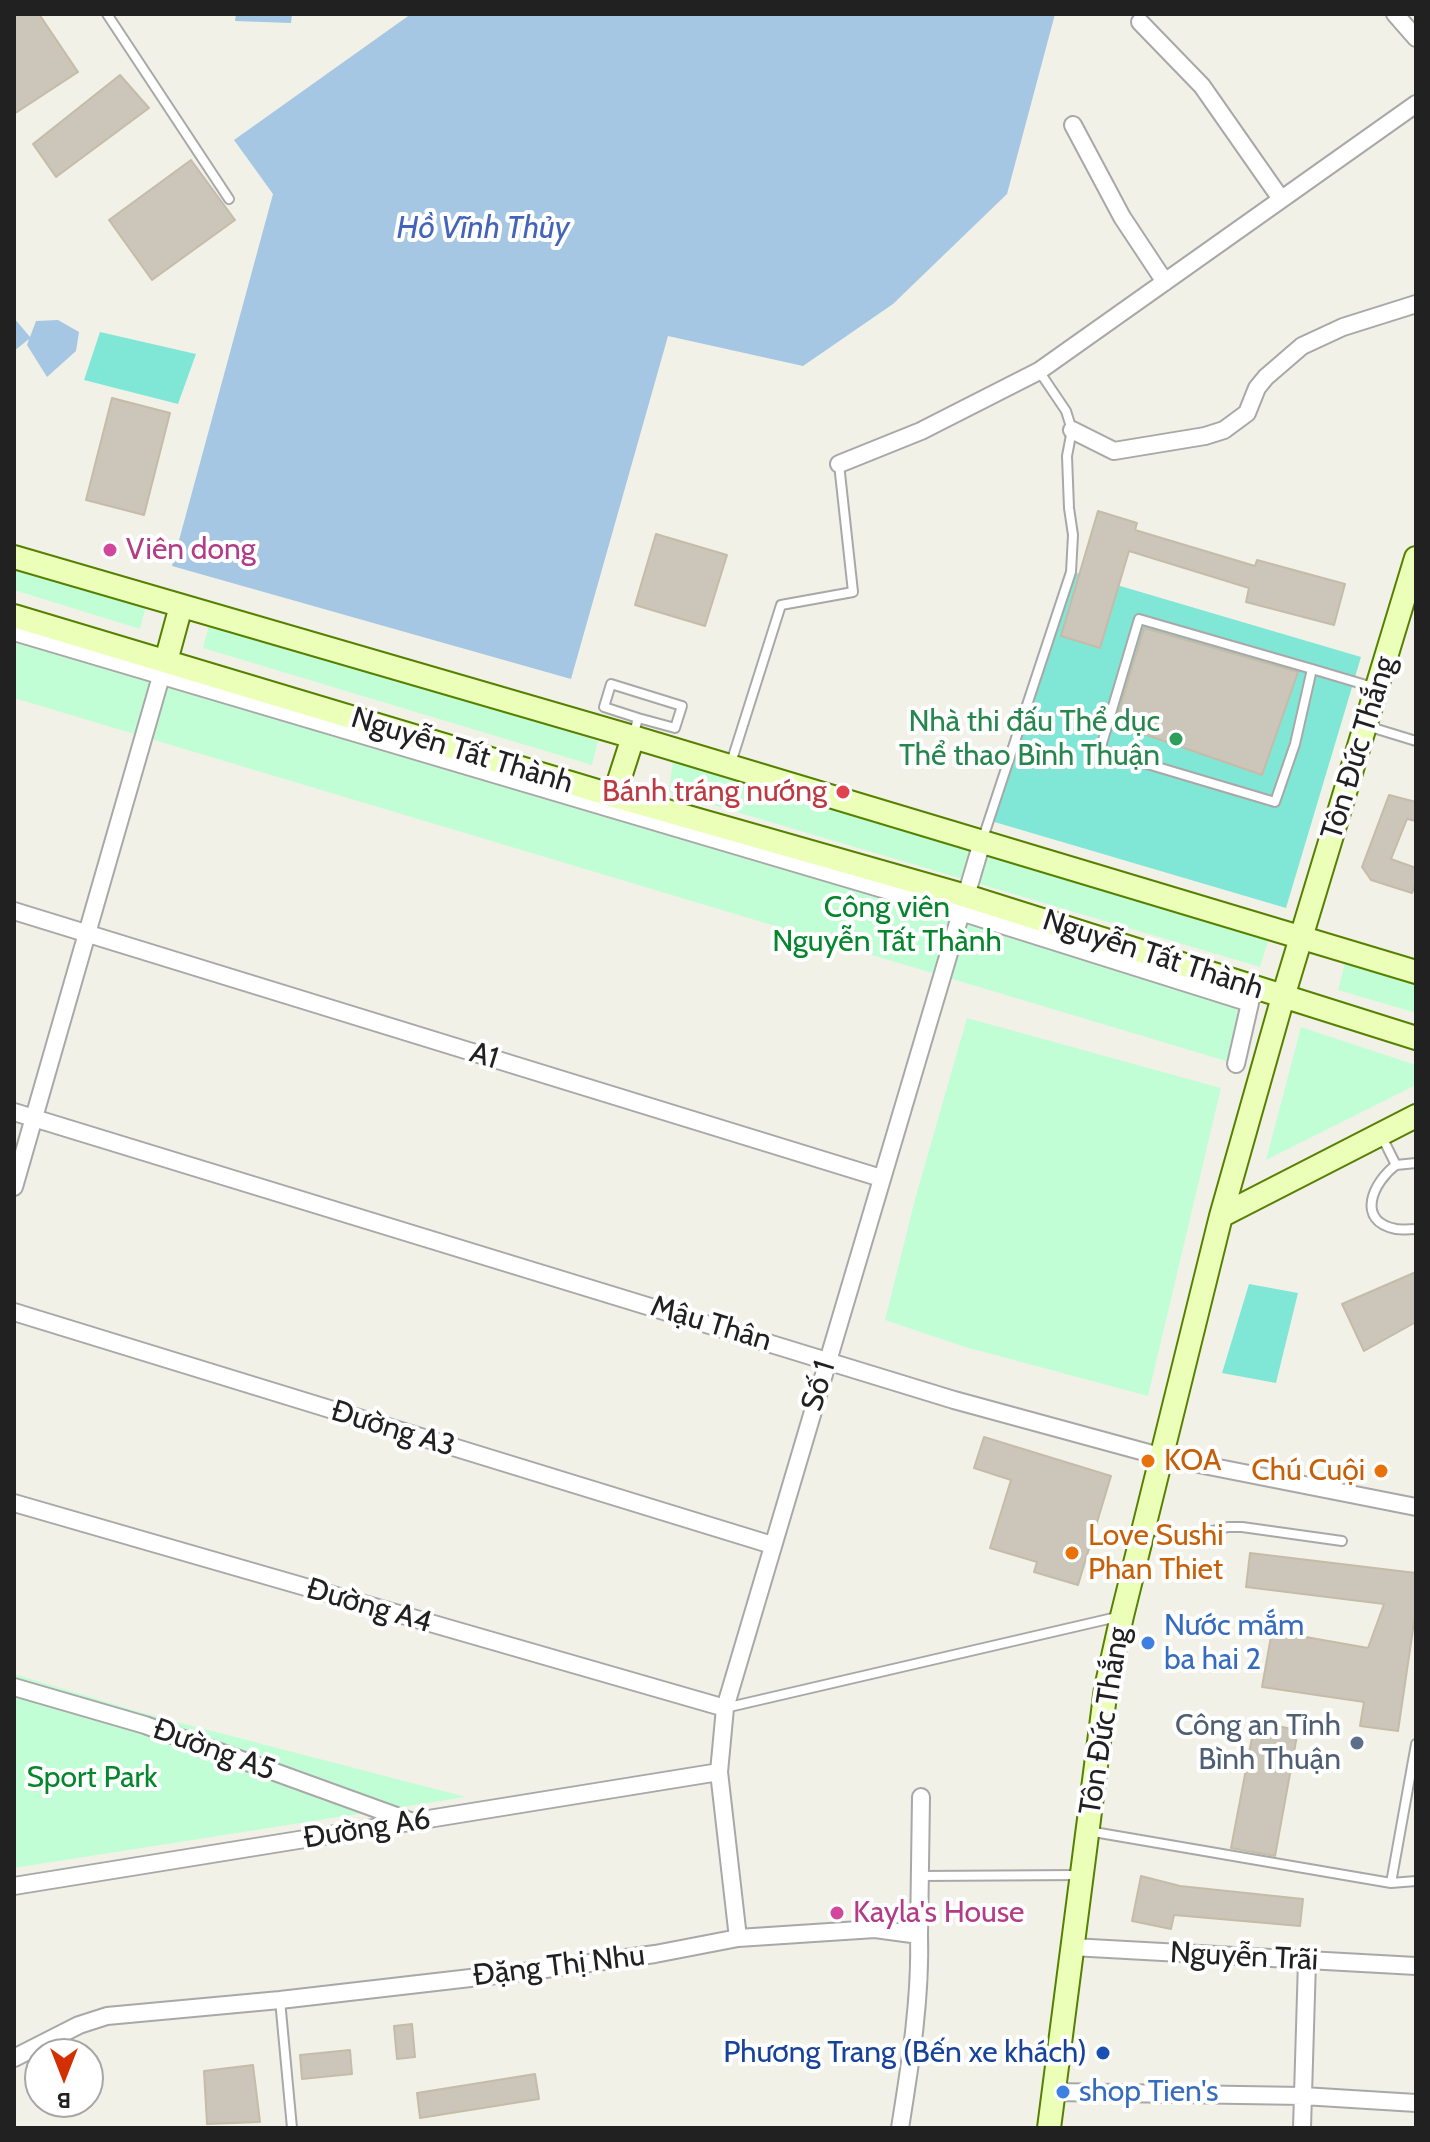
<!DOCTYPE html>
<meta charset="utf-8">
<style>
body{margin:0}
#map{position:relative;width:1430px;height:2142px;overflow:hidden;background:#f2f1e7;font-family:Cabin,sans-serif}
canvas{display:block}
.frame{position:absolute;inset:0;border:16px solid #212121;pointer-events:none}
.north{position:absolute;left:24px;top:2038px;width:80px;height:80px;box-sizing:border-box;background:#fff;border:2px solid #a6a6a6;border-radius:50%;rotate:180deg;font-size:22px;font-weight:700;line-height:32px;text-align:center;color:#212121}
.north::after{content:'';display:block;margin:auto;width:28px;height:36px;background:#d23000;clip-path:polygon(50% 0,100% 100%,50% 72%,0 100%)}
</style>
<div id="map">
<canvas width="1430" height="2142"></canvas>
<div class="frame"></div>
<div class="north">B</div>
</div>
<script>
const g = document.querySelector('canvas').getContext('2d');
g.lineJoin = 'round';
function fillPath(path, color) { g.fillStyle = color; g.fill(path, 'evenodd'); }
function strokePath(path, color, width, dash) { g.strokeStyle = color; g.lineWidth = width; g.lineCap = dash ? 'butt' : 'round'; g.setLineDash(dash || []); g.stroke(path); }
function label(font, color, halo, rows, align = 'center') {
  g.font = font + ' Cabin,sans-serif'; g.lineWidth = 8; g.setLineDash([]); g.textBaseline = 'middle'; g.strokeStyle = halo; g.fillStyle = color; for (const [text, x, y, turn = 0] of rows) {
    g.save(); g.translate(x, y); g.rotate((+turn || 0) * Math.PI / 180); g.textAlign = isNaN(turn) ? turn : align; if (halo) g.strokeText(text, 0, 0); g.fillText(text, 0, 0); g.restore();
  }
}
const park = new Path2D(`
 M 14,561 L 147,602 L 140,629 L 14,590 Z
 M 211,618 L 598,741 L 592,765 L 203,648 Z
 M 14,632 L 1250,1003 L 1236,1064 L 14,698 Z
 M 673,760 L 1268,941 L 1260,967 L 669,792 Z
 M 1345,963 L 1416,984 L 1416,1013 L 1338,990 Z
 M 967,1018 L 1221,1088 L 1148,1396 L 965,1347 L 885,1320 L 915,1199 Z
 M 1301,1027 L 1416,1065 L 1416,1085 L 1266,1160 Z
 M 14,1674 L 143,1713 L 466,1797 L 14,1868 Z`);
const pitch = new Path2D(`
 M 100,332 L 196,354 L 178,404 L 84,380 Z
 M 1066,570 L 1361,657 L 1286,908 L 991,821 Z
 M 1249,1284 L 1298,1293 L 1276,1383 L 1222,1373 Z`);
const water = new Path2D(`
 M 236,14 L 292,14 L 291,23 L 235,21 Z
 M 411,14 L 1055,14 L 1007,194 L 893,304 L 803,366 L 668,336 L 571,679 L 172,566 L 273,194 L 234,140 Z
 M 14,318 L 30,337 L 36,321 L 58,320 L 79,332 L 76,351 L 47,377 L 27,345 L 29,339 L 14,351 Z`);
const building = new Path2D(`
 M 14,14 L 39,14 L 78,72 L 14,114 Z
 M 120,75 L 149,108 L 56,177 L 33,144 Z
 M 191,160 L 235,220 L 152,280 L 109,220 Z
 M 112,398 L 170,413 L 144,515 L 86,500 Z
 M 1098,511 L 1137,523 L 1135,530 L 1255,566 L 1257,560 L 1345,584 L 1334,625 L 1246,602 L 1249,588 L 1129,551 L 1100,648 L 1061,636 Z
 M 656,534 L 727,555 L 705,626 L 635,605 Z
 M 1144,628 L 1298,672 L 1262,775 L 1115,724 Z
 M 1389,795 L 1416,802 L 1416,821 L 1407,819 L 1391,859 L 1416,868 L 1416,883 L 1412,893 L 1371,880 L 1362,867 Z
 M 1416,1272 L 1416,1322 L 1364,1351 L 1342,1304 Z
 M 984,1437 L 1111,1476 L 1078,1585 L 1034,1572 L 1037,1562 L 990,1548 L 1011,1480 L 974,1468 Z
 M 1250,1553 L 1416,1573 L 1416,1609 L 1398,1731 L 1360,1726 L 1364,1702 L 1262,1687 L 1272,1631 L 1368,1648 L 1384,1604 L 1246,1587 Z
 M 1255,1722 L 1298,1730 L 1275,1856 L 1231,1848 Z
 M 1141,1876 L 1180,1886 L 1303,1899 L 1300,1926 L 1174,1915 L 1171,1929 L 1132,1921 Z
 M 412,2024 L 415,2057 L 397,2059 L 394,2026 Z
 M 350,2050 L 352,2074 L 302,2079 L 300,2055 Z
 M 253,2065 L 260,2122 L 207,2124 L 204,2071 Z
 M 535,2074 L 539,2099 L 420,2118 L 417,2093 Z`);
const lane = new Path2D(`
 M 107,14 L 229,199
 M 1312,669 L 1295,744 L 1275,802 L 1100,750 L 1139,619 L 1312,669 L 1376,688
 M 1367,726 L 1416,741
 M 633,737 L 638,718 L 675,728 L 682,706 L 611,684 L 604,707 L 638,718
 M 730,766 L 781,605 L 853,592 L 839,464
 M 983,838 L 1071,572 L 1073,535 L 1069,508 L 1067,456 L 1072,430 L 1066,411 L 1039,371
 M 1381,1135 L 1396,1165 L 1416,1163
 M 1396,1165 C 1373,1182 1355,1221 1396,1229 C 1402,1230 1410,1229 1416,1229
 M 1146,1529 L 1189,1537 L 1228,1527 L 1242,1527 L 1342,1541
 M 725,1708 L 1117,1617
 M 1088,1831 L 1391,1883 L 1416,1744
 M 920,1876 L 1080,1875
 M 1391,1883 L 1416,1881
 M 280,2000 L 292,2128`);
const street = new Path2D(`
 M 1395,14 L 1416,38
 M 1140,22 L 1202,86 L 1281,199
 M 1073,125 L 1122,217 L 1165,282
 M 1072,430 L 1114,451 L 1205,436 L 1224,430 L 1247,413 L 1257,388 L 1266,377 L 1302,346 L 1343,327 L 1416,304
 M 839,464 L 921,431 L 1039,371 L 1416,104
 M 14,632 L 967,914 L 1250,1003 L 1236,1064
 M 14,911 L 881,1178
 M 14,1112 L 954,1400 L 1163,1457 L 1416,1507
 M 14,1187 L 164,666
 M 14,1312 L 772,1545
 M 14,1503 L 725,1708
 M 14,1687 L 145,1725 L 410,1821
 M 14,1886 L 719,1772
 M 919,1935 L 921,1797
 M 738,1938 L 719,1772 L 725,1708 L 982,842
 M 1072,1947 L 1416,1966
 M 14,2058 L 79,2025 L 107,2016 L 280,2000 L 531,1971 L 655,1954 L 738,1938 L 875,1929 L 919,1935 C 921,1999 910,2065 900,2128
 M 1053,2092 L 1303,2096 L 1416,2103
 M 1302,2128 L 1307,1961`);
const secondary = new Path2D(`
 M 14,557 L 633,737 L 1416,972
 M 14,616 L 614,796 L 966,896 L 1416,1038
 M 166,661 L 181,606
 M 614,796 L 633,737
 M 1221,1216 L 1416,1116
 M 1049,2128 L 1106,1688 L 1122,1616 L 1221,1216 L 1283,997 L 1416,558`);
const markers = [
 [110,550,8,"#d1479c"],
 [1176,739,8,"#2e9e5b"],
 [843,792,8,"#e0444e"],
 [1148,1461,8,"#e8710a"],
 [1381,1471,8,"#e8710a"],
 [1072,1553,8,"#e8710a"],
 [1148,1643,8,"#3f7fe0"],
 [1357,1743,8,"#5c6f8a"],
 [837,1913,8,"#d1479c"],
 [1103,2053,8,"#1a4fb4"],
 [1063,2092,8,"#3f7fe0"]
];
const hotelNames = [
 ["Viên dong",126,550],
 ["Kayla's House",853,1913]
];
const leisureNames = [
 ["Nhà thi đấu Thể dục",1160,722],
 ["Thể thao Bình Thuận",1160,756]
];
const streetNames = [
 ["Tôn Đức Thắng",1359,748,-73],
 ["Nguyễn Tất Thành",462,751,17],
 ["Nguyễn Tất Thành",1153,955,18],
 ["A1",484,1056,17],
 ["Mậu Thân",711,1324,17],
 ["Số 1",819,1386,-73],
 ["Đường A3",393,1429,17],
 ["Đường A4",369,1606,16],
 ["Tôn Đức Thắng",1105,1721,-81],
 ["Đường A5",214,1750,20],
 ["Đường A6",367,1829,-9],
 ["Nguyễn Trãi",1244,1957,3],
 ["Đặng Thị Nhu",559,1966,-7]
];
const healthNames = [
 ["Bánh tráng nướng",827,792]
];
const parkNames = [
 ["Công viên",887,908],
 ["Nguyễn Tất Thành",887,942],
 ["Sport Park",92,1778]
];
const foodNames = [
 ["KOA",1164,1461],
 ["Chú Cuội",1365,1471,"right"],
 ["Love Sushi",1088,1536],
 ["Phan Thiet",1088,1570]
];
const shopNames = [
 ["Nước mắm",1164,1626],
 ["ba hai 2",1164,1660],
 ["shop Tien's",1079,2092]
];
const serviceNames = [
 ["Công an Tỉnh",1341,1726],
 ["Bình Thuận",1341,1760]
];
const transitNames = [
 ["Phương Trang (Bến xe khách)",1087,2053]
];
const waterNames = [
 ["Hồ Vĩnh Thủy",483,229]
];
fillPath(park, '#c2fed5');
fillPath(pitch, '#80e7d6');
fillPath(water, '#a5c7e3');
fillPath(building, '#cbc5ba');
strokePath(building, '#c5bca8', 2);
strokePath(lane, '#a8a8a8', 12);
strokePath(street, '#a8a8a8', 20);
strokePath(secondary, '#558000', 26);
strokePath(lane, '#fff', 8);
strokePath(street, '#fff', 16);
strokePath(secondary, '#ebffb9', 22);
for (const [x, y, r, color] of markers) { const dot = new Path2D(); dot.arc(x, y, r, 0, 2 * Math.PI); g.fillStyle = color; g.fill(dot); strokePath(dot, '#fff', 3); }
label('30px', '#b23c85', '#fff', hotelNames, 'left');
label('30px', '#27864d', '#fff', leisureNames, 'right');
label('30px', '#212121', '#fff', streetNames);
label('30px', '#be3a42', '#fff', healthNames, 'right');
label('30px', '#04862c', '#fff', parkNames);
label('30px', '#c56008', '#fff', foodNames, 'left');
label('30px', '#366cbe', '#fff', shopNames, 'left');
label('30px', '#4e5e75', '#fff', serviceNames, 'right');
label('30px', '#164399', '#fff', transitNames, 'right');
label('italic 32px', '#4464ba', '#fff', waterNames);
</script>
